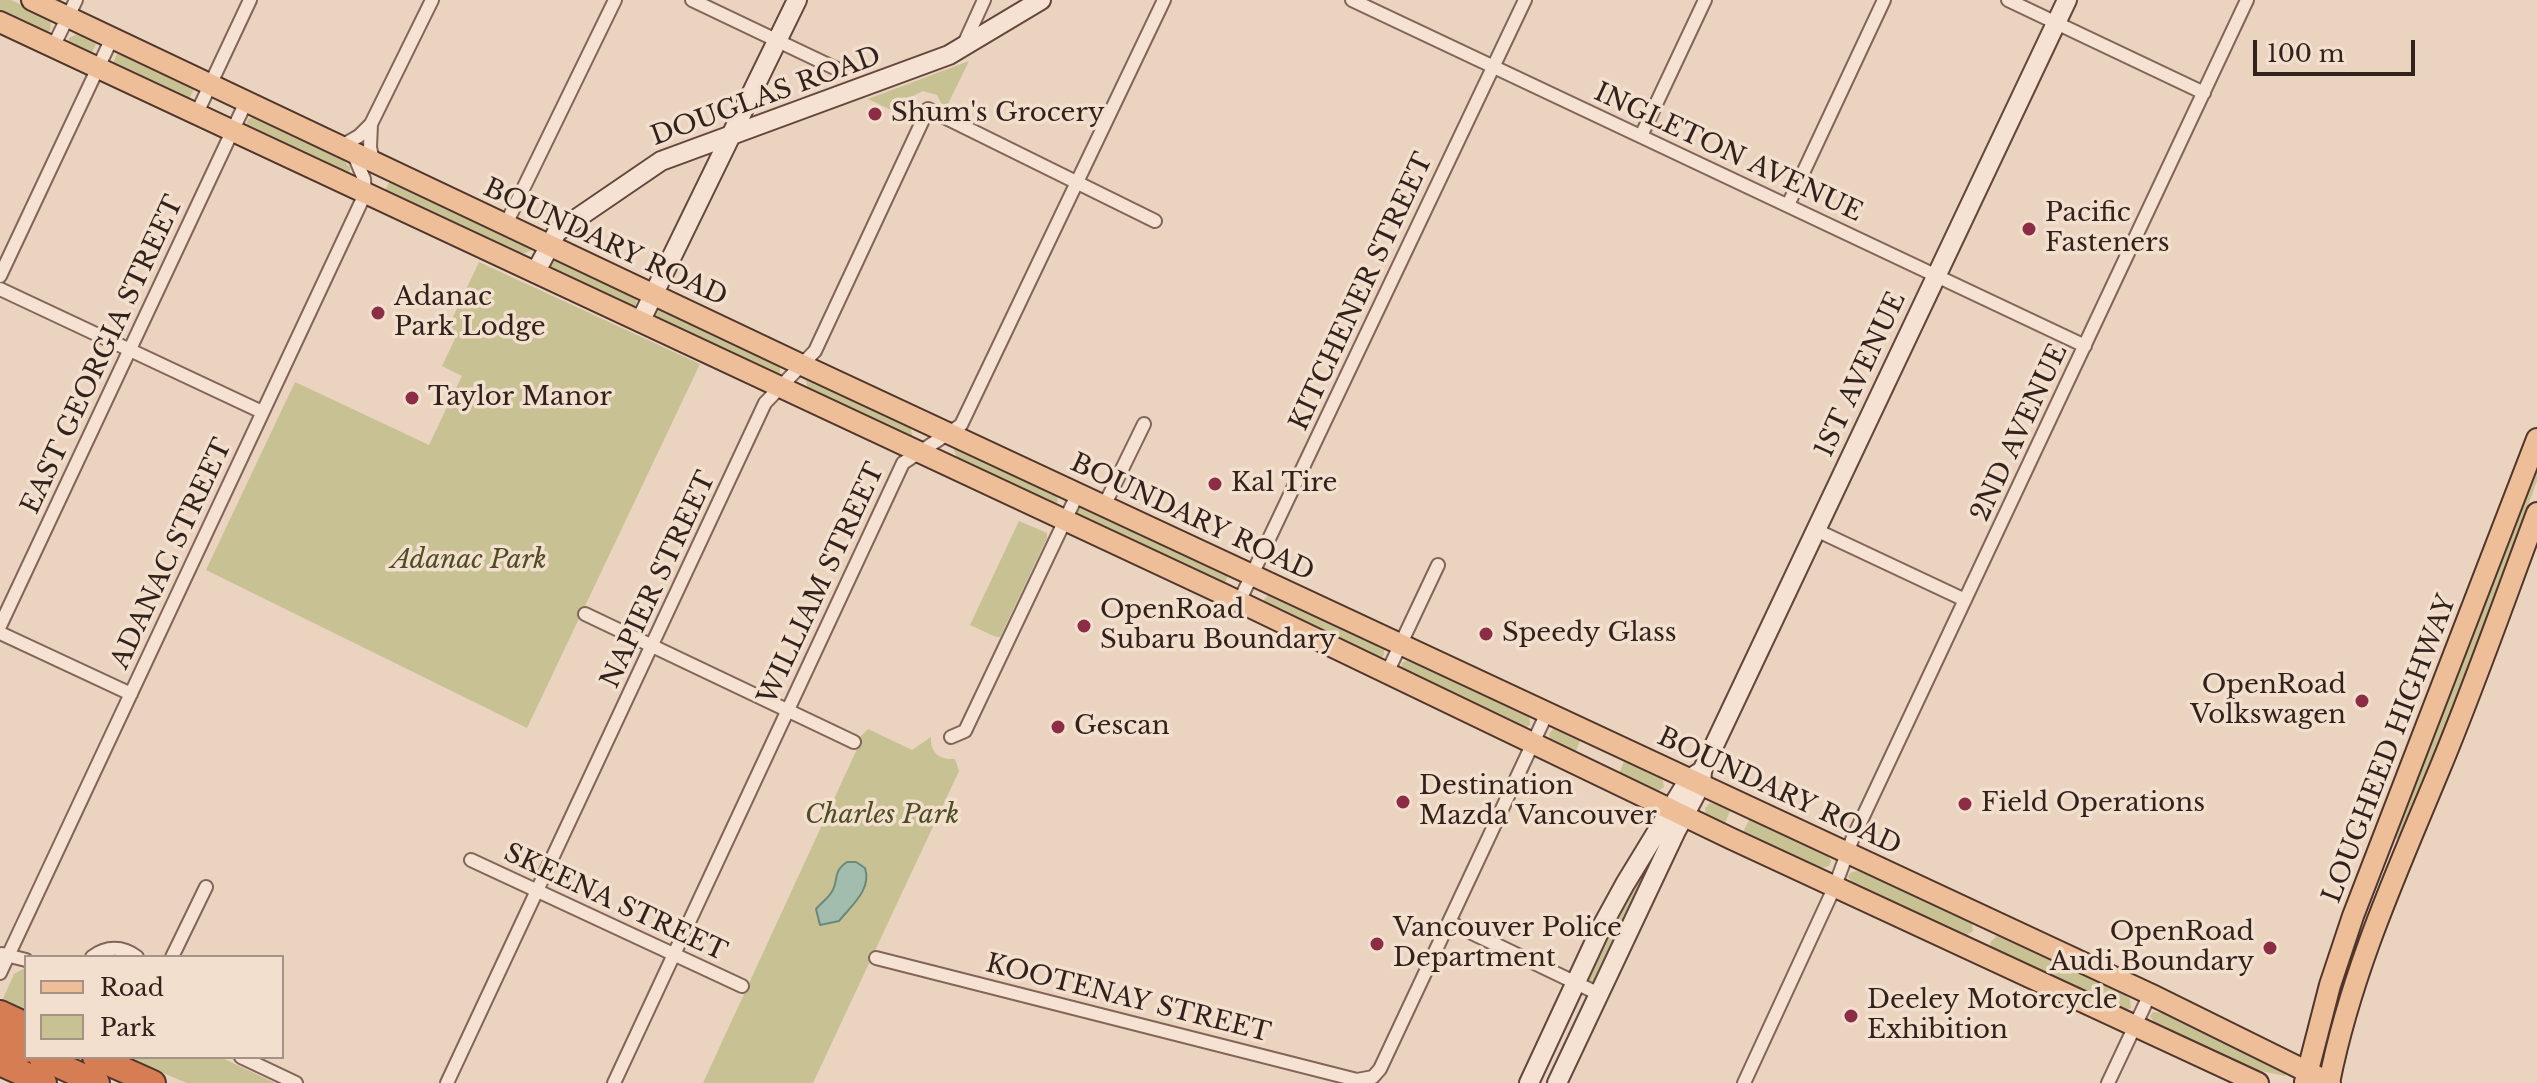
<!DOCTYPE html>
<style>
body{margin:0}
#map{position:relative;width:2537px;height:1083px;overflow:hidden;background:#ead3bf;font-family:"Libre Baskerville",serif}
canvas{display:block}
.legend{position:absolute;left:24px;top:955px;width:260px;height:104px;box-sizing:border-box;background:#f3dfce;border:2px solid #a69387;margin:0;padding:10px 14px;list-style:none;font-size:24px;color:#32221c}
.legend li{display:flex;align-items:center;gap:16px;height:40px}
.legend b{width:40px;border:2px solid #a69387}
.scale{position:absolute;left:2253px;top:40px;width:162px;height:36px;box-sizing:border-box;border:4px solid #32221c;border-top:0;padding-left:10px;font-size:24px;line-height:28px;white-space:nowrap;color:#32221c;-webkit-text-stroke:6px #f3dfce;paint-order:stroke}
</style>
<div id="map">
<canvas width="2537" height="1083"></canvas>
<ul class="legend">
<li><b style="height:10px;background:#edbe98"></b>Road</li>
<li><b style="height:22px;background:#c7c194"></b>Park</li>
</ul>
<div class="scale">100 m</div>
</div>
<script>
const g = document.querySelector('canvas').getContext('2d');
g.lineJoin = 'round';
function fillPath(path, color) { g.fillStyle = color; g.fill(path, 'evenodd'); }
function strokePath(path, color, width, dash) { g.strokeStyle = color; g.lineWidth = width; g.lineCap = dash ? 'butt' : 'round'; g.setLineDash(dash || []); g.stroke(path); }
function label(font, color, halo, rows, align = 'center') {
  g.font = font + ' "Libre Baskerville",serif'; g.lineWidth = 7; g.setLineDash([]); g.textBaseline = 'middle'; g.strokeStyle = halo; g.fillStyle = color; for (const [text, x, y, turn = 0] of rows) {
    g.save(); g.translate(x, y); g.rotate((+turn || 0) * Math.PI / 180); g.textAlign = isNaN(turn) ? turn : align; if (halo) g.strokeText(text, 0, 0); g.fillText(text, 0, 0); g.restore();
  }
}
const green = new Path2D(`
 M 0,0 L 11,0 L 47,17 L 51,21 L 50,30 L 45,34 L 0,16 Z
 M 81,32 L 92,38 L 96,45 L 91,54 L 68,43 L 69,38 Z
 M 117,54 L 125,54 L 188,83 L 194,89 L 188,101 L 112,65 Z
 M 969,61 L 945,110 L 937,95 L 923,91 L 913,96 L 907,108 L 912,120 L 868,99 Z
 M 258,116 L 337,154 L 350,167 L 349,178 L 246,126 L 248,119 Z
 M 392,178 L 535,248 L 526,253 L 509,254 L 382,195 Z
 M 555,258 L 634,292 C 637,299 638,303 633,308 L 549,270 L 549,265 Z
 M 479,262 L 700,364 L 527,728 L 206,570 L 295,382 L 429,445 L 462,376 L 442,366 L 455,339 L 445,334 Z
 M 659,308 L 775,360 L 780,367 L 780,375 L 776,378 L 654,319 Z
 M 810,377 L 910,426 L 913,438 L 808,391 L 806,380 Z
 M 956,447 L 1056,493 L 1058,502 L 1050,504 L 958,460 L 954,450 Z
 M 2537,460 L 2537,481 L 2445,728 L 2399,839 L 2396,838 L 2407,806 Z
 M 1080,507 L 1085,507 L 1224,571 L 1228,575 L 1224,586 L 1076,516 L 1076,510 Z
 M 1019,521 L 1047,533 L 1047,538 L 1000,637 L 996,637 L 970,625 Z
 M 1269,594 L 1384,647 L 1384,655 L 1380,659 L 1262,602 Z
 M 1409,659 L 1523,711 L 1529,716 L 1530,725 L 1522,729 L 1401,671 L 1402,663 Z
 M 868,729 L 912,750 L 931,737 C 930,753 940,760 955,759 L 959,771 L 813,1083 L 703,1083 L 858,747 L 859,738 Z
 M 1553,729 L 1579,737 L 1580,741 L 1575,753 L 1550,741 L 1549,734 Z
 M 1625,759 L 1662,777 L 1664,787 L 1657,792 L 1619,774 Z
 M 1710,803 L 1731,809 L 1724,825 L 1706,817 L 1705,808 Z
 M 1750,818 L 1827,854 L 1831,861 L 1829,866 L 1819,869 L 1742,834 Z
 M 1667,828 L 1599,976 L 1594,983 L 1590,983 L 1587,979 L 1621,904 Z
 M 1857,871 L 1874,876 L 1968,920 L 1972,924 L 1973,931 L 1965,936 L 1857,888 L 1848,877 L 1850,873 Z
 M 1997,935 L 2123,993 L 2130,999 L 2131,1008 L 2124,1011 L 1992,949 L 1990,943 Z
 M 25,968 L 26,969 L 26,1015 L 3,1005 L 4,1001 L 2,1001 L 14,974 Z
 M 2153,1012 L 2165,1013 L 2267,1061 L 2278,1067 L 2286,1076 L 2256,1070 L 2155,1023 L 2150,1016 Z
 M 116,1057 L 220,1057 L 275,1083 L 187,1083 L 158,1071 L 135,1067 Z`);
const water = new Path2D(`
 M 847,862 L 856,862 L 865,868 C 872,889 852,905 839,921 L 820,925 L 816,909 C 821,903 827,899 831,893 C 840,880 831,873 847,862 Z`);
const street = new Path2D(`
 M 692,0 L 841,71
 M 1352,0 L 2085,346
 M 2008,0 L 2204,93
 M 964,44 L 984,0
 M 53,47 L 76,0
 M 196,115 L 250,0
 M 371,124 L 370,147 L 373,162
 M 1641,136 L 1705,0
 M 340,147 L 359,136 L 371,124 L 432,0
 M 1788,205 L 1884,0
 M 506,224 L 615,0
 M 0,276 L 112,38
 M 0,289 L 262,412
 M 1104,506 L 1144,424
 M 1816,530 L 1965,600
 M 1239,602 L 1525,0
 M 585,614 L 854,742
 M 0,626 L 246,102
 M 0,633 L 131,694
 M 1387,673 L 1438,565
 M 951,737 L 965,731 L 1078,493
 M 471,860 L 742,986
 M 1449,922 L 1599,994
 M 2,954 L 26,960
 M 92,957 C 106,946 123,946 137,957
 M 172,957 L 206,887
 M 876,958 L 1357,1080 L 1373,1077 L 1380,1069 L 1547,713
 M 0,973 L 365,194 L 364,179 L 354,155
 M 241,1057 L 296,1083
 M 447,1083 L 765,403 L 815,351 L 928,109 L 1155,221
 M 614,1083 L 903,463 L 961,425 L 1164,0
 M 1744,1083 L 1835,886 L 1852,840 L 2247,0
 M 2108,1083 L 2150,994`);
const secondary = new Path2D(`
 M 535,273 L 557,232 L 661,161 L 949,55 L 1041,0
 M 640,322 L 797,0
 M 1529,1083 L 1602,926 L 1625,884 L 1689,779 L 1700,772
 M 1557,1083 L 1676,831 L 1701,784 L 1702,771 L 2067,0`);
const primary = new Path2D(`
 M 32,0 L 802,365 L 2150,994 L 2330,1083
 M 0,22 L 1225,595 L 1732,839 L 2258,1083
 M 2305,1082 L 2330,985 L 2353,916 L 2537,439
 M 2329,1083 C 2351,972 2397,872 2440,768 C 2475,684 2505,598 2537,513`);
const highway = new Path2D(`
 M 0,1013 L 26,1025
 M 0,1038 L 26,1050
 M 41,1057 L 97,1083
 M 95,1057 L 153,1083
 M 0,1063 L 44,1083`);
const markers = [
 [875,114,8,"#8d2d45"],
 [2029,229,8,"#8d2d45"],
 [378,313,8,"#8d2d45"],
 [412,398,8,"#8d2d45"],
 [1215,484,8,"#8d2d45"],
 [1084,626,8,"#8d2d45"],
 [1486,634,8,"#8d2d45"],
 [2362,701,8,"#8d2d45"],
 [1058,727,8,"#8d2d45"],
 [1403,802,8,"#8d2d45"],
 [1965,804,8,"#8d2d45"],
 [1377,944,8,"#8d2d45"],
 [2270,948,8,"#8d2d45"],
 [1851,1016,8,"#8d2d45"]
];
const streetNames = [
 ["DOUGLAS ROAD",766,97,-20],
 ["INGLETON AVENUE",1728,153,25],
 ["BOUNDARY ROAD",605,243,25],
 ["KITCHENER STREET",1362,292,-65],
 ["EAST GEORGIA STREET",103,355,-65],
 ["1ST AVENUE",1861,375,-65],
 ["2ND AVENUE",2020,433,-65],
 ["BOUNDARY ROAD",1192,518,25],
 ["ADANAC STREET",172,554,-65],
 ["NAPIER STREET",659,580,-65],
 ["WILLIAM STREET",822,584,-65],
 ["LOUGHEED HIGHWAY",2390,749,-69],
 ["BOUNDARY ROAD",1779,792,25],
 ["SKEENA STREET",615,903,25],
 ["KOOTENAY STREET",1128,999,14]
];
const poiNames = [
 ["Shum's Grocery",891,114],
 ["Pacific",2045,214],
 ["Fasteners",2045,244],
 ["Adanac",394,298],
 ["Park Lodge",394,328],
 ["Taylor Manor",428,398],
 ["Kal Tire",1231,484],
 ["OpenRoad",1100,611],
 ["Subaru Boundary",1100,641],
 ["Speedy Glass",1502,634],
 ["OpenRoad",2346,686,"right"],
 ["Volkswagen",2346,716,"right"],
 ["Gescan",1074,727],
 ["Destination",1419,787],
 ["Mazda Vancouver",1419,817],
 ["Field Operations",1981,804],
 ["Vancouver Police",1393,929],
 ["Department",1393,959],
 ["OpenRoad",2254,933,"right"],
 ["Audi Boundary",2254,963,"right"],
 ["Deeley Motorcycle",1867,1001],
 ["Exhibition",1867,1031]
];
const parkNames = [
 ["Adanac Park",469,561],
 ["Charles Park",882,816]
];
fillPath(green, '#c7c194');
fillPath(water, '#a2bdae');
strokePath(water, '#6a8a7a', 2);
strokePath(street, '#826559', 16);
strokePath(secondary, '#64463c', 22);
strokePath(primary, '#50352d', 24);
strokePath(highway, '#50352d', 28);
strokePath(street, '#f6e2d2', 12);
strokePath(secondary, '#f6e2d2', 18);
strokePath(primary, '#edbe98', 20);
strokePath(highway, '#d67d54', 24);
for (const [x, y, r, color] of markers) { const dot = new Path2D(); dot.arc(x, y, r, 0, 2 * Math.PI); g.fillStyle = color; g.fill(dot); strokePath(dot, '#f3dfce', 3); }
label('26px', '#32221c', '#f3dfce', streetNames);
label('26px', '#32221c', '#f3dfce', poiNames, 'left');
label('italic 26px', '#4d4e24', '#f3dfce', parkNames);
</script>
